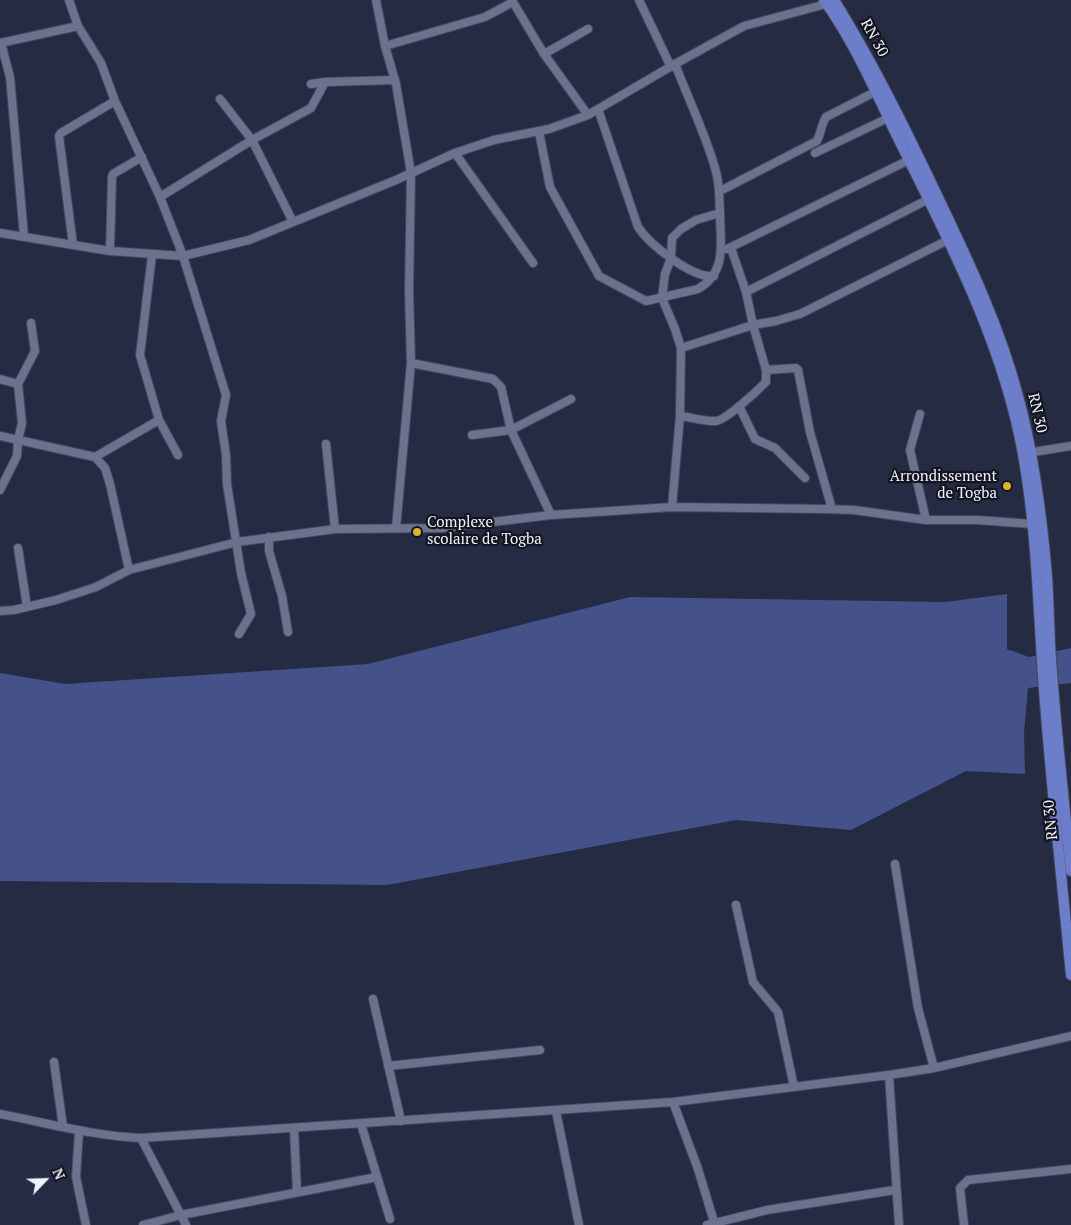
<!DOCTYPE html>
<style>
body{margin:0}
#map{position:relative;width:1071px;height:1225px;overflow:hidden;background:#252b43;font-family:"PT Serif",serif}
canvas{display:block}
.north{position:absolute;left:20px;top:1155px;width:50px;height:50px;-webkit-text-stroke:4px #12151f;paint-order:stroke;rotate:66deg;font-size:14px;font-weight:700;line-height:20px;text-align:center;color:#f0f3fc}
.north::after{content:'';display:block;margin:auto;width:18px;height:22px;background:#f0f3fc;clip-path:polygon(50% 0,100% 100%,50% 72%,0 100%)}
</style>
<div id="map">
<canvas width="1071" height="1225"></canvas>
<div class="north">N</div>
</div>
<script>
const g = document.querySelector('canvas').getContext('2d');
g.lineJoin = 'round';
function fillPath(path, color) { g.fillStyle = color; g.fill(path, 'evenodd'); }
function strokePath(path, color, width, dash) { g.strokeStyle = color; g.lineWidth = width; g.lineCap = dash ? 'butt' : 'round'; g.setLineDash(dash || []); g.stroke(path); }
function label(font, color, halo, rows, align = 'center') {
  g.font = font + ' "PT Serif",serif'; g.lineWidth = 4.5; g.setLineDash([]); g.textBaseline = 'middle'; g.strokeStyle = halo; g.fillStyle = color; for (const [text, x, y, turn = 0] of rows) {
    g.save(); g.translate(x, y); g.rotate((+turn || 0) * Math.PI / 180); g.textAlign = isNaN(turn) ? turn : align; if (halo) g.strokeText(text, 0, 0); g.fillText(text, 0, 0); g.restore();
  }
}
const green = new Path2D(`
 M 1007,594 L 1007,649 L 1029,657 L 1071,648 L 1071,683 L 1028,688 L 1024,733 L 1025,774 L 966,771 L 851,830 L 736,820 L 387,885 L 0,881 L 0,673 L 65,684 L 368,664 L 630,597 L 945,602 Z`);
const minor = new Path2D(`
 M 69,0 L 78,26 L 101,63 L 115,101 L 160,197 L 183,256 L 226,395 L 221,421 L 226,455 L 227,484 L 241,573 L 251,614 L 239,634
 M 376,0 L 385,46 L 396,84 L 411,173 L 409,291 L 411,363 L 396,528
 M 639,0 L 671,67
 M 513,2 L 544,54 L 588,115
 M 0,43 L 78,26
 M 1,43 L 10,77 L 24,236
 M 385,46 L 485,17 L 513,2 L 512,0
 M 544,54 L 588,29
 M 311,84 L 325,82
 M 220,99 L 252,140 L 293,222
 M 598,109 L 638,227 C 650,245 693,279 714,276
 M 539,132 L 550,187 L 599,276 L 646,301 L 698,289 C 728,272 720,242 720,213 C 719,197 720,183 715,168 C 705,133 688,98 675,64
 M 455,153 L 533,263
 M 815,153 L 888,118
 M 720,191 L 817,141 C 821,133 821,125 826,117 L 875,92
 M 160,197 L 252,140 L 311,108 L 325,82 L 395,80
 M 0,233 L 110,251 L 183,256 L 249,240 L 396,180 L 455,153 L 494,140 L 549,129 L 588,115 L 675,64 L 744,26 L 830,3
 M 73,245 L 59,136 L 61,133 L 115,101
 M 727,249 L 909,160
 M 110,251 L 112,177 L 113,174 L 142,157
 M 152,255 L 140,355 L 159,420 L 178,455
 M 746,292 L 929,199
 M 681,348 L 753,325 L 776,321 L 800,314 L 948,240
 M 411,363 L 493,379 L 501,387 L 511,430 L 551,515
 M 766,370 L 796,368 L 798,370 L 810,432 L 832,509
 M 0,379 L 18,384
 M 739,406 L 755,439 L 775,448 L 805,478
 M 920,414 L 910,450 L 926,520
 M 680,416 C 691,417 705,422 716,421 C 726,420 757,391 766,382 L 766,370 L 753,325 L 746,292 L 731,248
 M 472,435 L 511,430 L 571,399
 M 0,436 L 95,457 L 105,468 L 110,484 L 129,570
 M 326,444 L 335,529
 M 1027,453 L 1071,446
 M 95,457 L 159,420
 M 0,490 L 17,456 L 18,440 L 22,423 L 18,384 L 35,351 L 31,323
 M 672,507 L 680,416 L 681,348 L 675,329 L 662,298 L 665,274 L 671,258 L 672,238 L 681,229 L 696,220 L 720,213
 M 269,537 L 269,551 L 282,596 L 288,632
 M 18,548 L 27,607
 M 0,611 L 14,610 L 56,600 L 96,587 L 129,570 L 237,542 L 335,529 L 442,528 L 551,515 L 672,507 L 825,509 L 854,510 L 926,520 L 977,520 L 1032,524
 M 895,864 L 918,1008 L 934,1068
 M 736,905 L 753,982 L 778,1012 L 794,1087
 M 373,999 L 401,1121
 M 54,1062 L 63,1127
 M 388,1066 L 540,1050
 M 889,1075 L 899,1225
 M 673,1102 L 698,1169 L 715,1225
 M 556,1111 L 579,1225
 M 0,1114 C 47,1123 94,1136 141,1138 L 673,1102 L 889,1075 L 934,1068 L 1071,1036
 M 361,1124 L 390,1219
 M 294,1129 L 297,1192
 M 79,1131 L 76,1177 L 86,1225
 M 141,1138 L 186,1225
 M 143,1225 L 181,1215 L 377,1177
 M 707,1225 L 767,1210 L 895,1190
 M 964,1225 L 960,1188 L 968,1180 L 1071,1169`);
const major = new Path2D(`
 M 824,0 C 855,43 876,93 899,140 C 949,241 1003,342 1023,454 C 1037,531 1038,611 1044,689 C 1051,784 1062,880 1071,975
 M 834,0 C 872,61 904,126 935,191 C 967,258 999,324 1018,396 C 1034,455 1042,517 1047,577 C 1049,605 1049,633 1051,660 C 1056,731 1064,801 1071,871`);
const markers = [
 [1007,486,5,"#dab333"],
 [417,532,5,"#dab333"]
];
const streetNames = [
 ["RN 30",874,38,61],
 ["RN 30",1037,413,77],
 ["RN 30",1051,820,-96]
];
const poiNames = [
 ["Arrondissement",997,477],
 ["de Togba",997,494],
 ["Complexe",427,523,"left"],
 ["scolaire de Togba",427,540,"left"]
];
fillPath(green, '#455289');
strokePath(minor, '#45495c', 10);
strokePath(major, '#45495c', 12);
strokePath(minor, '#6a728d', 8);
strokePath(major, '#6c7dca', 10);
for (const [x, y, r, color] of markers) { const dot = new Path2D(); dot.arc(x, y, r, 0, 2 * Math.PI); g.fillStyle = color; g.fill(dot); strokePath(dot, '#12151f', 2); }
label('15px', '#f0f3fc', '#12151f', streetNames);
label('15px', '#f0f3fc', '#12151f', poiNames, 'right');
</script>
